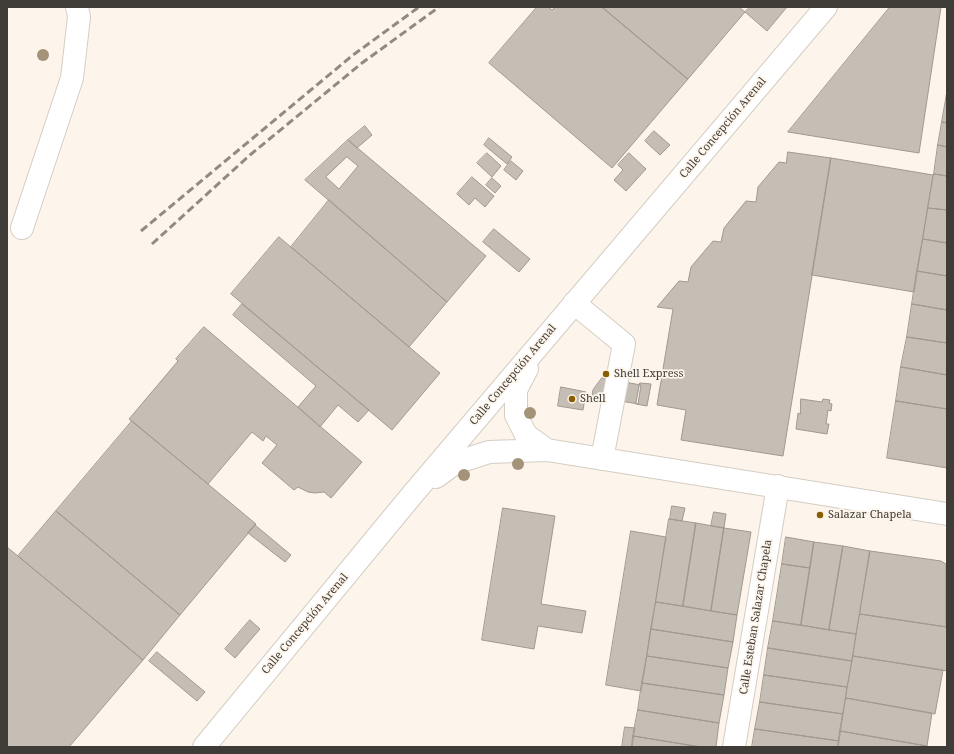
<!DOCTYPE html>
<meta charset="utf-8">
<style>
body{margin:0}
#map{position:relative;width:954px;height:754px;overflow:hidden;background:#fdf5eb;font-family:"Noto Serif",serif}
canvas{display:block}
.frame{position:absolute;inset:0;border:8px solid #3f3c38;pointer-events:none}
</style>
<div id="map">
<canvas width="954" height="754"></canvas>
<div class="frame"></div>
</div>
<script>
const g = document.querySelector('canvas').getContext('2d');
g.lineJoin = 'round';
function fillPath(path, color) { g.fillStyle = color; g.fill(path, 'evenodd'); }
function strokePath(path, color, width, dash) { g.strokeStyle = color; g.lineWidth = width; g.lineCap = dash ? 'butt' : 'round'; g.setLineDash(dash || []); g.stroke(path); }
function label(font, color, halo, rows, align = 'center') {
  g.font = font + ' "Noto Serif",serif'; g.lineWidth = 3.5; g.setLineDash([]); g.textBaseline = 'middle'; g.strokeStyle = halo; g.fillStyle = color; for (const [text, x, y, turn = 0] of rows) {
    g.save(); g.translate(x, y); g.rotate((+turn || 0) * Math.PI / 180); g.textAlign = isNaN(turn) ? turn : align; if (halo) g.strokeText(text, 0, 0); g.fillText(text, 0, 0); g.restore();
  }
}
const building = new Path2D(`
 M 537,7 L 548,7 L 552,10 L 555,7 L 602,7 L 688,79 L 612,168 L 489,63 Z
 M 602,7 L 739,7 L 745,12 L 688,79 Z
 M 750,7 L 787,7 L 767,31 L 745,12 Z
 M 890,7 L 941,7 L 919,153 L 788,132 Z
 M 947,91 L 947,123 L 942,122 Z
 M 942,122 L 947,123 L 947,147 L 938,145 Z
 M 365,126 L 372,135 L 357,148 L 348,140 Z
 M 654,131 L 670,145 L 660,155 L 645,141 Z
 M 489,138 L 512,157 L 507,164 L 484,145 Z
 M 348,140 L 486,256 L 447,302 L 305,180 ZM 347,157 L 358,166 L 339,189 L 326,177 Z
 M 938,145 L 947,147 L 947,176 L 934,174 Z
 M 788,152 L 831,158 L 783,456 L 681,440 L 686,410 L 657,405 L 673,309 L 657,307 L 679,281 L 688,282 L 691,267 L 713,241 L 721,242 L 724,228 L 746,201 L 756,202 L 758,187 L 779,162 L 786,163 Z
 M 487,153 L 501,166 L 492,177 L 477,163 Z
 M 629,153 L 646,169 L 626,191 L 614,180 L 623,170 L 618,165 Z
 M 831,158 L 933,175 L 914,292 L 812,275 Z
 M 511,161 L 523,171 L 516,180 L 504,170 Z
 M 934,174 L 947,176 L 947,210 L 928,208 Z
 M 472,177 L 494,196 L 485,207 L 475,198 L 469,205 L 457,194 Z
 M 492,178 L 501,186 L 495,193 L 486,185 Z
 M 329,200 L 447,302 L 409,347 L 291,247 Z
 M 928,208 L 947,210 L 947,243 L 923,239 Z
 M 494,229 L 530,259 L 519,272 L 483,242 Z
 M 279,237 L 440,373 L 392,430 L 231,294 Z
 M 923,239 L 947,243 L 947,276 L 917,271 Z
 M 917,271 L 947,276 L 947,310 L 912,304 Z
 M 242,304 L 369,410 L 358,422 L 338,405 L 320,427 L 298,407 L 316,386 L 233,315 Z
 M 912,304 L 947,310 L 947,343 L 907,337 Z
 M 204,327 L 362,462 L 331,498 L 324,492 L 315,493 L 308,492 L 298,487 L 294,490 L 262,463 L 277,445 L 266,436 L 263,441 L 252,432 L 208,484 L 129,419 L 178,361 L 176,359 Z
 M 907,337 L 947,343 L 947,375 L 901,367 Z
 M 901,367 L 947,375 L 947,409 L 896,401 Z
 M 602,378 L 641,385 L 638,404 L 592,396 L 593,390 Z
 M 640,383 L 651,384 L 647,406 L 636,404 Z
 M 561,387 L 586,392 L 583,410 L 558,406 Z
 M 801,399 L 822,402 L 823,399 L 830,400 L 829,403 L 832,404 L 831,411 L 828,410 L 826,424 L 829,424 L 827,434 L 796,429 L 798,413 L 800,414 Z
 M 896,401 L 947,409 L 947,468 L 887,458 Z
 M 132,421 L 256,524 L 180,615 L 56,511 Z
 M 672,506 L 685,508 L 682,521 L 670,519 Z
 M 503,508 L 555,516 L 541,604 L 586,611 L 582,633 L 538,626 L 534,649 L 482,640 Z
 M 56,511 L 180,615 L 143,660 L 18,556 Z
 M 714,512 L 726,514 L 724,528 L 711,526 Z
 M 669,519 L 696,523 L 683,606 L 656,602 Z
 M 696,523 L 724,528 L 711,611 L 683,606 Z
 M 255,525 L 291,555 L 285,562 L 248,533 Z
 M 724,528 L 751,532 L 737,615 L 711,611 Z
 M 631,531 L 666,537 L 641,691 L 606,685 Z
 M 786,537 L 814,542 L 810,568 L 782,564 Z
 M 814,542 L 843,546 L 829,630 L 801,625 Z
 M 843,546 L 870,551 L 856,634 L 829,630 Z
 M 7,547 L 143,660 L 69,747 L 7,747 Z
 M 870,551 L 941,561 L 946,564 L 946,627 L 860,614 Z
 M 782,564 L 810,568 L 801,625 L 773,621 Z
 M 656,602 L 737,615 L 733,642 L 651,629 Z
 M 860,614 L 947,627 L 947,671 L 853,656 Z
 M 250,620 L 260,629 L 235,658 L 225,649 Z
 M 773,621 L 856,634 L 852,661 L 768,648 Z
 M 651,629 L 733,642 L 728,668 L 647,656 Z
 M 768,648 L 852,661 L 847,687 L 764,675 Z
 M 157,652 L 205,692 L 197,701 L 149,661 Z
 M 647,656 L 728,668 L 724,695 L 642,683 Z
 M 853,656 L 943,670 L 935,714 L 846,698 Z
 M 764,675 L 847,687 L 843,714 L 760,702 Z
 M 642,683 L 724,695 L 719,723 L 638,710 Z
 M 846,698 L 932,713 L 927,746 L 840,731 Z
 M 760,702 L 843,714 L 839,741 L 755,729 Z
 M 638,710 L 719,723 L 716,747 L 701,747 L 633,736 Z
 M 625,727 L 635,728 L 632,747 L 622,747 Z
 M 755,729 L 839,741 L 838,747 L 752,747 Z
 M 840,731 L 927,746 L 926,747 L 838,747 Z
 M 633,736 L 701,747 L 632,747 Z`);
const minor = new Path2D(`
 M 22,228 L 72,78 L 79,17 L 77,7
 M 574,303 L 624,344 L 602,459
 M 527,369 L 516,390 L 516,415 L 526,435 L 547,450
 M 436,477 L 455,463 L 489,452 L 547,450 L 947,514
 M 204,747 L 412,495 L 826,7
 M 734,747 L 778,486`);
const rail = new Path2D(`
 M 141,231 L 353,55 L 419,7
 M 152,244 L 250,155 L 362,63 L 439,7`);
const trees = [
 [43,55],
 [530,413],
 [518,464],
 [464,475]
];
const markers = [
 [606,374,4,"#895d00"],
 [572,399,4,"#895d00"],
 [820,515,4,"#895d00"]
];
const streetNames = [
 ["Calle Concepción Arenal",723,128,-50],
 ["Calle Concepción Arenal",513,375,-50],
 ["Calle Esteban Salazar Chapela",756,617,-81],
 ["Calle Concepción Arenal",305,624,-50]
];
const poiNames = [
 ["Shell Express",614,374],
 ["Shell",580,399],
 ["Salazar Chapela",828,515]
];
fillPath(building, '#c5beb4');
strokePath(building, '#a09990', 1);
strokePath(minor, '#d4cdc3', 24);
strokePath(minor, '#fff', 22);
strokePath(rail, '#8f8a84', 3, [8, 4]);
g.fillStyle = '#a49379';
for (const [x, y] of trees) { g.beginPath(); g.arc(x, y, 6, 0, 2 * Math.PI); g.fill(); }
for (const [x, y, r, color] of markers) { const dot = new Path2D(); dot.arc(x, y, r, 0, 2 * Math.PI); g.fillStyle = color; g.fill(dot); strokePath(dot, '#fdf5eb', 1.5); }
label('11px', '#3f3c38', '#fdf5eb', streetNames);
label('11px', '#3f3c38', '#fdf5eb', poiNames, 'left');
</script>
